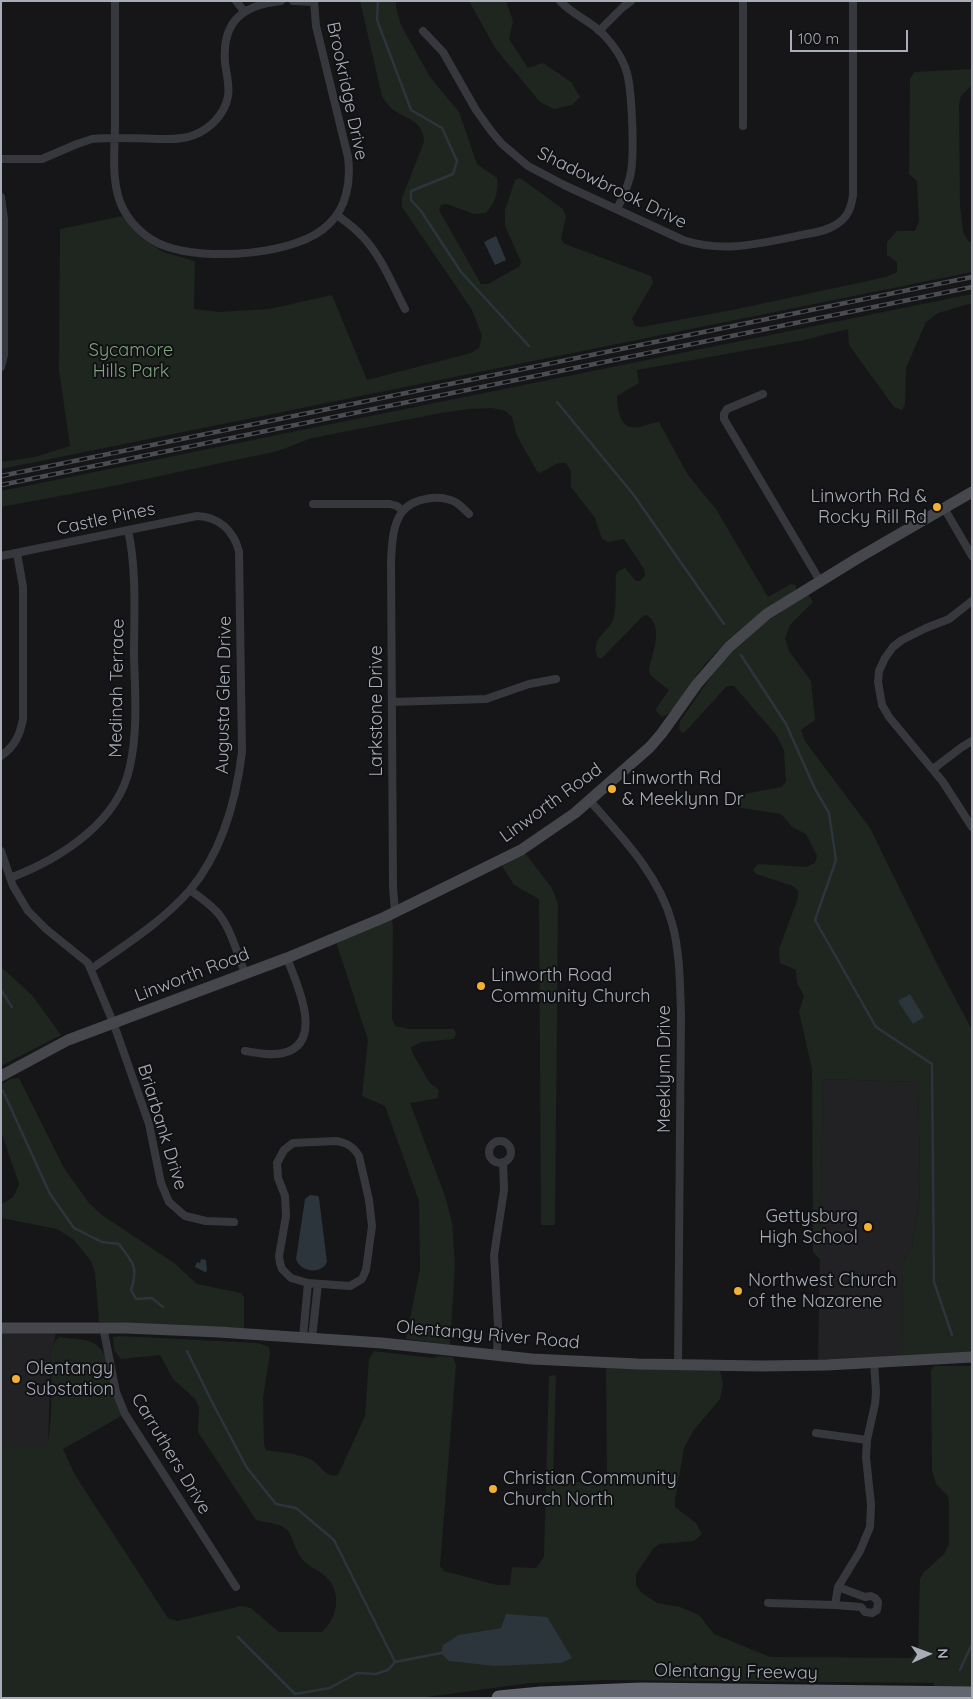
<!DOCTYPE html>
<style>
body{margin:0}
#map{position:relative;width:973px;height:1699px;overflow:hidden;background:#161618;font-family:Quicksand,sans-serif}
canvas{display:block}
.frame{position:absolute;inset:0;border:2px solid #a8adb8;pointer-events:none}
.north{position:absolute;left:903px;top:1629px;width:50px;height:50px;-webkit-text-stroke:4px #111113;paint-order:stroke;rotate:88deg;font-size:14px;font-weight:700;line-height:20px;text-align:center;color:#a8adb8}
.north::after{content:'';display:block;margin:auto;width:18px;height:22px;background:#a8adb8;clip-path:polygon(50% 0,100% 100%,50% 72%,0 100%)}
.scale{position:absolute;left:790px;top:30px;width:118px;height:22px;box-sizing:border-box;border:2px solid #a8adb8;border-top:0;padding-left:6px;font-size:15px;line-height:18px;white-space:nowrap;color:#a8adb8;-webkit-text-stroke:4px #111113;paint-order:stroke}
</style>
<div id="map">
<canvas width="973" height="1699"></canvas>
<div class="frame"></div>
<div class="north">N</div>
<div class="scale">100 m</div>
</div>
<script>
const g = document.querySelector('canvas').getContext('2d');
g.lineJoin = 'round';
function fillPath(path, color) { g.fillStyle = color; g.fill(path, 'evenodd'); }
function strokePath(path, color, width, dash) { g.strokeStyle = color; g.lineWidth = width; g.lineCap = dash ? 'butt' : 'round'; g.setLineDash(dash || []); g.stroke(path); }
function label(font, color, halo, rows, align = 'center') {
  g.font = font + ' Quicksand,sans-serif'; g.lineWidth = 4; g.setLineDash([]); g.textBaseline = 'middle'; g.strokeStyle = halo; g.fillStyle = color; for (const [text, x, y, turn = 0] of rows) {
    g.save(); g.translate(x, y); g.rotate((+turn || 0) * Math.PI / 180); g.textAlign = isNaN(turn) ? turn : align; if (halo) g.strokeText(text, 0, 0); g.fillText(text, 0, 0); g.restore();
  }
}
const built = new Path2D(`
 M 823,1079 L 918,1082 L 920,1175 L 919,1207 L 912,1246 L 903,1262 L 902,1357 L 818,1362 Z
 M 1,1328 L 56,1328 L 55,1339 L 51,1352 L 48,1444 L 44,1450 L 1,1450 Z`);
const green = new Path2D(`
 M 360,1 L 396,1 L 396,8 L 401,25 L 430,77 L 459,112 L 477,164 L 497,178 C 499,191 495,203 486,213 L 474,214 L 447,204 L 441,205 L 439,210 L 481,284 L 488,284 L 520,266 L 521,262 L 505,226 L 505,210 L 515,180 L 520,178 L 563,209 L 566,217 L 561,239 L 565,244 L 651,276 L 653,283 L 632,319 L 635,326 L 641,327 L 737,309 L 886,277 L 897,272 L 897,262 L 887,255 L 887,242 L 897,231 L 915,231 L 919,221 L 917,181 L 909,174 L 910,79 L 914,72 L 972,69 L 972,85 L 961,96 L 959,104 L 960,204 L 963,232 L 968,241 L 972,243 L 972,272 L 1,469 L 1,462 L 35,457 L 70,446 L 59,370 L 60,229 L 122,216 L 140,237 L 163,252 L 195,261 L 194,309 L 220,312 L 269,309 L 332,295 L 367,380 L 471,353 L 479,348 L 482,336 L 472,310 L 402,207 L 402,198 L 424,142 C 423,117 403,120 389,106 C 386,103 384,99 382,96 Z
 M 469,1 L 506,1 L 513,21 L 509,39 L 528,68 L 543,63 L 571,82 L 580,97 L 572,105 L 554,109 L 540,102 L 495,48 Z
 M 972,294 L 972,303 L 938,313 L 926,322 L 906,368 L 905,404 L 902,410 L 894,407 L 849,345 L 848,329 L 804,340 L 637,370 L 639,383 L 617,396 C 617,406 619,425 631,427 C 639,429 651,423 659,422 L 688,475 L 716,509 L 768,597 L 791,584 L 796,585 L 796,590 C 760,616 720,641 694,679 C 685,692 676,711 662,717 L 657,712 L 656,709 L 669,690 L 651,676 L 649,670 C 652,654 665,625 646,615 L 642,617 L 602,658 L 598,658 C 590,638 606,635 613,620 C 617,610 615,587 616,575 L 618,571 L 625,568 L 636,581 L 640,581 L 645,576 L 644,569 L 624,539 L 608,542 L 602,539 L 595,518 L 571,487 L 571,471 L 566,463 C 551,462 551,470 538,473 L 517,436 L 512,417 L 506,411 L 492,408 L 469,409 L 441,413 L 312,438 L 278,451 L 103,488 L 1,507 L 1,491 Z
 M 808,594 L 813,602 L 790,625 L 785,638 L 789,651 L 811,681 L 815,720 L 801,730 L 805,741 L 870,828 L 937,964 L 972,1030 L 972,1353 L 902,1357 L 903,1262 L 912,1246 L 919,1207 L 920,1175 L 918,1082 L 823,1079 L 820,1259 L 813,1252 L 812,1069 L 799,1012 L 804,996 L 797,983 L 796,970 L 780,963 L 779,949 L 798,898 L 798,891 L 793,886 L 756,874 L 753,870 L 758,864 L 806,867 L 815,863 L 817,856 L 806,834 L 792,827 L 781,814 L 742,808 L 733,803 L 734,796 L 781,787 L 786,782 L 784,751 L 777,736 L 734,686 L 727,686 L 685,732 L 682,733 L 679,729 L 680,721 C 694,702 706,682 721,664 C 744,635 777,614 808,594 Z
 M 525,853 L 552,888 L 558,904 L 555,1225 L 541,1225 L 539,899 L 514,885 L 502,866 Z
 M 392,919 L 393,928 L 392,1019 L 395,1026 L 410,1029 L 454,1029 L 456,1033 L 454,1039 L 422,1042 L 411,1047 L 412,1052 L 429,1082 L 439,1090 L 438,1098 L 410,1103 L 445,1196 L 452,1222 L 455,1267 L 450,1345 L 406,1339 L 420,1269 L 419,1201 L 385,1106 L 362,1096 L 368,1040 L 336,942 Z
 M 1,967 L 32,995 L 61,1035 L 1,1066 Z
 M 19,1078 L 64,1168 L 89,1203 L 102,1215 L 174,1263 L 197,1284 L 241,1293 L 244,1297 L 244,1328 L 99,1322 L 95,1272 L 91,1261 L 73,1239 L 57,1229 L 1,1218 L 1,1204 C 12,1200 16,1194 19,1184 L 1,1131 L 1,1084 L 11,1079 Z
 M 120,1336 L 257,1343 L 269,1347 L 270,1354 L 263,1398 L 264,1444 L 266,1450 C 278,1452 302,1454 312,1460 C 322,1466 325,1478 338,1475 L 365,1416 L 369,1359 L 374,1351 L 432,1358 L 440,1356 L 453,1357 L 456,1365 L 440,1566 L 444,1571 L 497,1585 L 510,1585 L 512,1567 L 536,1568 L 544,1557 L 549,1376 L 556,1375 L 553,1482 L 603,1482 L 607,1476 L 606,1368 L 720,1371 L 723,1384 L 720,1399 L 693,1431 L 684,1448 L 675,1500 L 675,1507 L 696,1523 L 702,1534 L 694,1541 L 659,1544 L 653,1549 L 636,1574 L 636,1586 L 642,1593 L 657,1603 L 680,1607 L 699,1615 L 714,1634 L 770,1657 L 911,1658 L 918,1651 L 920,1579 L 923,1573 L 944,1554 L 949,1544 L 949,1502 L 947,1495 L 936,1484 L 932,1470 L 931,1370 L 935,1366 L 972,1366 L 972,1698 L 935,1698 L 934,1683 L 606,1680 L 530,1683 L 420,1698 L 1,1698 L 1,1448 L 45,1448 C 54,1438 51,1369 51,1352 C 54,1345 53,1341 60,1337 C 69,1339 82,1338 91,1342 C 111,1349 119,1395 125,1414 L 63,1449 L 75,1475 L 168,1618 L 177,1621 L 242,1606 L 251,1608 L 279,1632 L 322,1632 C 336,1620 342,1596 329,1580 C 322,1571 309,1568 302,1559 C 296,1551 294,1543 290,1534 C 285,1523 267,1523 256,1520 L 198,1432 L 199,1408 L 195,1399 L 173,1379 L 160,1355 L 121,1359 L 114,1350 L 113,1337 Z`);
const water = new Path2D(`
 M 496,236 L 506,260 L 495,265 L 484,242 Z
 M 910,994 L 924,1017 L 913,1024 L 898,1001 Z
 M 310,1195 L 318,1196 L 319,1198 L 327,1262 C 321,1275 300,1272 296,1259 L 305,1199 Z
 M 201,1259 L 206,1260 L 207,1271 L 205,1272 L 195,1267 L 197,1262 L 200,1263 Z
 M 506,1614 L 547,1617 L 572,1658 L 561,1663 L 495,1666 L 449,1661 L 441,1653 L 443,1645 L 459,1635 L 501,1628 Z`);
const stream = new Path2D(`
 M 378,1 L 377,20 L 411,110 L 442,128 L 457,161 L 453,174 L 411,191 L 411,200 L 421,211 L 461,272 L 529,346
 M 557,402 L 633,494 L 724,624
 M 741,655 L 786,724 L 815,789 L 829,813 L 836,860 L 815,920 L 876,1027 L 932,1064 L 934,1282 L 952,1335
 M 1,990 L 12,1007
 M 3,1091 L 50,1194 L 74,1228 L 102,1242 L 119,1244 C 132,1262 139,1266 131,1290 L 136,1299 L 152,1298 L 163,1307
 M 187,1351 L 211,1400 L 247,1468 L 276,1504 L 296,1508 L 334,1540 L 395,1662
 M 238,1637 L 295,1694 L 330,1688 L 357,1673 L 376,1674 L 388,1670 L 395,1662 L 441,1653
 M 960,1670 L 972,1644`);
const minor = new Path2D(`
 M 115,1 C 115,42 115,82 115,123 C 115,149 111,177 120,202 C 128,222 145,239 165,246 C 205,261 298,256 329,224 C 347,207 351,181 348,157 L 316,26 L 314,1
 M 236,1 L 244,11
 M 293,1 L 314,2
 M 560,1 C 572,14 588,20 600,31 C 611,42 623,58 627,73 C 632,92 635,158 630,177 C 627,188 622,199 617,209
 M 743,1 L 743,126
 M 423,31 L 443,52 L 476,110 L 491,131 L 502,144 L 528,166 L 564,185 L 683,240 C 723,253 757,244 797,236 C 810,233 826,232 837,224 C 848,217 851,208 853,195 L 853,1
 M 599,31 L 623,7 L 631,1
 M 1,159 L 42,159 L 77,144 L 92,139 C 113,137 135,138 157,139 C 169,139 182,140 194,135 C 210,129 225,114 228,96 C 230,85 226,74 225,62 C 222,21 243,5 281,1
 M 1,197 L 4,219 L 4,355 L 1,367
 M 337,215 C 345,221 354,227 361,235 C 381,255 392,284 405,309
 M 763,394 L 727,409 L 724,414 L 724,419 L 820,581
 M 313,504 L 390,504 L 397,506 L 403,511
 M 944,508 L 972,556
 M 1,556 L 197,516 C 219,517 233,530 239,551 L 242,752 C 236,801 222,852 190,890 C 162,922 125,945 91,969
 M 972,601 L 949,619 L 926,628 L 902,640 L 893,647 L 885,658 L 879,671 L 878,682 L 882,705 L 889,717 L 943,782 L 972,827
 M 392,702 L 486,699 L 529,684 L 556,679
 M 1,756 C 15,746 20,735 23,719 L 23,587 L 17,553
 M 933,769 L 962,747 L 972,741
 M 590,801 C 622,837 659,875 672,923 C 680,952 680,984 681,1014 L 678,1365
 M 1,851 L 13,886 L 28,911 L 46,929 L 88,963 L 113,1022 L 149,1124 L 161,1183 L 169,1202 L 185,1216 L 206,1221 L 234,1222
 M 10,878 C 60,859 119,822 130,766 C 138,730 135,692 134,656 C 134,614 137,571 128,530
 M 190,890 C 198,896 207,902 215,910 C 230,924 237,954 245,973
 M 395,912 L 393,887 L 391,561 C 392,545 392,526 402,512 C 414,497 441,494 457,503 C 461,506 465,510 469,514
 M 245,1051 C 257,1053 271,1056 283,1053 C 326,1043 296,982 287,958
 M 335,1141 C 346,1142 353,1146 359,1156 L 369,1200 L 372,1226 L 366,1270 L 362,1279 L 350,1286 L 308,1283 L 291,1278 L 282,1269 L 280,1263 L 279,1256 L 286,1216 L 285,1196 L 278,1178 L 277,1163 L 284,1150 L 293,1143 Z
 M489 1152a11 11 0 1 1 22 0a11 11 0 1 1-22 0Z
 M 103,1327 L 116,1392 L 125,1414 L 236,1587
 M 303,1337 L 308,1283
 M 312,1338 L 318,1284
 M 497,1355 L 498,1325 L 494,1255 L 504,1190 L 503,1162
 M 816,1433 L 867,1440
 M 768,1603 L 835,1605 L 861,1607 L 865,1612 L 872,1613 L 877,1610 L 878,1602 L 875,1598 L 871,1596 L 865,1597 L 838,1587
 M 835,1605 L 838,1587 L 860,1551 L 870,1527 L 871,1505 L 866,1457 L 867,1440 L 875,1404 L 876,1392 L 874,1362`);
const secondary = new Path2D(`
 M 1,1076 L 68,1040 L 287,958 L 385,917 L 521,850 L 575,813 L 650,747 L 662,733 L 697,684 L 729,647 L 767,614 L 858,558 L 972,492
 M 1,1328 L 126,1328 L 219,1332 L 382,1343 L 532,1359 L 638,1364 L 762,1366 L 827,1365 L 972,1357`);
const motorway = new Path2D(`
 M 499,1698 L 541,1694 L 642,1690 L 972,1694`);
const rail = new Path2D(`
 M 1,476 L 972,277
 M 1,485 L 972,287`);
const markers = [
 [937,507,5,"#f2b134"],
 [612,789,5,"#f2b134"],
 [481,986,5,"#f2b134"],
 [868,1227,5,"#f2b134"],
 [738,1291,5,"#f2b134"],
 [16,1379,5,"#f2b134"],
 [493,1489,5,"#f2b134"]
];
const streetNames = [
 ["Brookridge Drive",347,91,78],
 ["Shadowbrook Drive",612,188,26],
 ["Castle Pines",106,519,-12],
 ["Medinah Terrace",117,688,-89],
 ["Augusta Glen Drive",224,695,-89],
 ["Larkstone Drive",377,711,-90],
 ["Linworth Road",551,803,-36],
 ["Linworth Road",192,975,-21],
 ["Meeklynn Drive",665,1069,-90],
 ["Briarbank Drive",162,1127,73],
 ["Olentangy River Road",488,1335,5],
 ["Carruthers Drive",171,1454,59],
 ["Olentangy Freeway",736,1672,1]
];
const parkNames = [
 ["Sycamore",131,351],
 ["Hills Park",131,372]
];
const poiNames = [
 ["Linworth Rd &",927,497,"right"],
 ["Rocky Rill Rd",927,518,"right"],
 ["Linworth Rd",622,779],
 ["& Meeklynn Dr",622,800],
 ["Linworth Road",491,976],
 ["Community Church",491,997],
 ["Gettysburg",858,1217,"right"],
 ["High School",858,1238,"right"],
 ["Northwest Church",748,1281],
 ["of the Nazarene",748,1302],
 ["Olentangy",26,1369],
 ["Substation",26,1390],
 ["Christian Community",503,1479],
 ["Church North",503,1500]
];
fillPath(built, '#222225');
fillPath(green, '#1e261f');
fillPath(water, '#2c353c');
strokePath(stream, '#2c353c', 2.5);
strokePath(minor, '#37383d', 8);
strokePath(secondary, '#45474d', 11);
strokePath(motorway, '#63666e', 15);
strokePath(rail, '#4a4c52', 4.5);
strokePath(rail, '#111113', 2.5, [8]);
for (const [x, y, r, color] of markers) { const dot = new Path2D(); dot.arc(x, y, r, 0, 2 * Math.PI); g.fillStyle = color; g.fill(dot); strokePath(dot, '#111113', 2); }
label('18px', '#a8adb8', '#111113', streetNames);
label('18px', '#7fa381', '#111113', parkNames);
label('18px', '#a8adb8', '#111113', poiNames, 'left');
</script>
